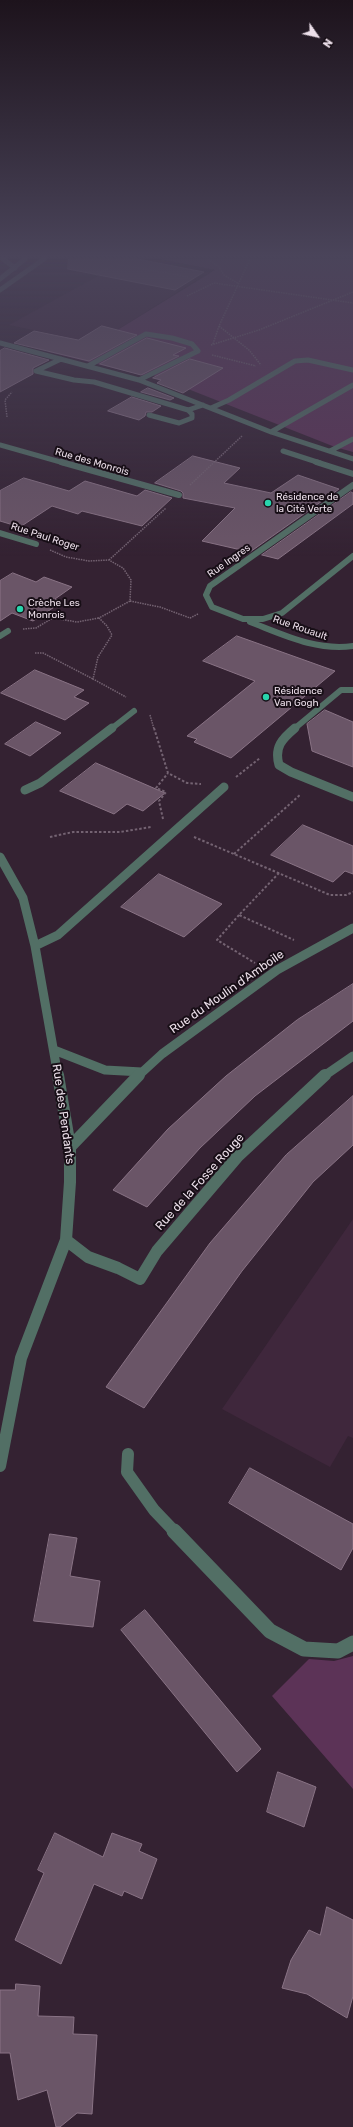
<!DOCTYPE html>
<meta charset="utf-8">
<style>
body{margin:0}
#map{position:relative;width:353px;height:2127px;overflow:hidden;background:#342232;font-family:Rubik,sans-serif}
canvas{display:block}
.north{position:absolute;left:297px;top:16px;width:40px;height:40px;-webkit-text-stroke:3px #170e16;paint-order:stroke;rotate:124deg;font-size:11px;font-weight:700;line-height:16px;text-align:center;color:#ecdfea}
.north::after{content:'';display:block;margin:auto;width:14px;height:18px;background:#ecdfea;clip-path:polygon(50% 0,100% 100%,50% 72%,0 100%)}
</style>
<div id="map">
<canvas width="353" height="2127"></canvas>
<div class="north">N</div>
</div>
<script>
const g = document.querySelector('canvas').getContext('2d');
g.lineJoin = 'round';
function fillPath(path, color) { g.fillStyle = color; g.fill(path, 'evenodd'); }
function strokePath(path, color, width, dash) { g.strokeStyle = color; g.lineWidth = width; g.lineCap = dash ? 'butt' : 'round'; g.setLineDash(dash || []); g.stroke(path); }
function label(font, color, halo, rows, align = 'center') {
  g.font = font + ' Rubik,sans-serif'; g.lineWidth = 4; g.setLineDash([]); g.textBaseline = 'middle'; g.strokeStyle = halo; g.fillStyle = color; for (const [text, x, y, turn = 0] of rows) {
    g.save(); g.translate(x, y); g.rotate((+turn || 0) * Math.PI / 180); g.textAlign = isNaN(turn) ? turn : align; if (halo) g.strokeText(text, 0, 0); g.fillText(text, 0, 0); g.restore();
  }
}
const built = new Path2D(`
 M 118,265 L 197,280 L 93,345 L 69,340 L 71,338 L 9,325 Z
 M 353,1219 L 353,1438 L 348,1436 L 330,1467 L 222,1409 Z`);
const green = new Path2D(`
 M 160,259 L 353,259 L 353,452 L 335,447 L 150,374 L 145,376 L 49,352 L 69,340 L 93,345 L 215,270 Z
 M 353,1656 L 353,1789 L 272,1696 L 309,1659 L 334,1661 Z`);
const building = new Path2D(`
 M 69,259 L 138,259 L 204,272 L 175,290 L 68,269 Z
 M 102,326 L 137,335 L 89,361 L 14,343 L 34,331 L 78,340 Z
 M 147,338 L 186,348 L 173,355 L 179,356 L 141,375 L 100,364 Z
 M 5,348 L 49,360 L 33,368 L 33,374 L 0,392 L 0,351 Z
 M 190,359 L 223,368 L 183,393 L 157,383 L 161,380 L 153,378 Z
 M 148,388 L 174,398 L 170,400 L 141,392 Z
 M 132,397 L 161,406 L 152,412 L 146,412 L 145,416 L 139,420 L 108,411 Z
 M 193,456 L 240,468 L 224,483 L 271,493 L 298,475 L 339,489 L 250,552 L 202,541 L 235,508 L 183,498 L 183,493 L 181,491 L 155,483 Z
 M 24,478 L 69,491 L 85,481 L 137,496 L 145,490 L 172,498 L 142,526 L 82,511 L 78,514 L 52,506 L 20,527 L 0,521 L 0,491 Z
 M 351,492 L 353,493 L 353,504 L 278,559 L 262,555 Z
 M 13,573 L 36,582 L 44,577 L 72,587 L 55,599 L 62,602 L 33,621 L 12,613 L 0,621 L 0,581 Z
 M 237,636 L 335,671 L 231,758 L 194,742 L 197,739 L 187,736 L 255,681 L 203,661 Z
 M 35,670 L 84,690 L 74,697 L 89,703 L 65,720 L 1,693 Z
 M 325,710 L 353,722 L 353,767 L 312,751 L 307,724 Z
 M 36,722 L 61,733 L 30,756 L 5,744 Z
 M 96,763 L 165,793 L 143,811 L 127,804 L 114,814 L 60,791 Z
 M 303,825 L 353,846 L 353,874 L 345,871 L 333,882 L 271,855 Z
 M 159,874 L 222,904 L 184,937 L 121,907 Z
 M 353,984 L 353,1021 L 255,1096 L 200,1148 L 147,1207 L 113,1190 L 168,1129 L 226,1076 L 297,1020 Z
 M 353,1096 L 353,1145 L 313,1182 L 242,1271 L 144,1408 L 106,1387 L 210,1243 L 286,1155 Z
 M 250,1468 L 353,1524 L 353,1548 L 341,1570 L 229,1503 Z
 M 50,1534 L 77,1538 L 70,1576 L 100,1581 L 93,1627 L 34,1621 Z
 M 145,1610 L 261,1749 L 237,1772 L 121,1630 Z
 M 278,1772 L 316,1787 L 304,1827 L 267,1812 Z
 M 55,1833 L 103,1857 L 112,1833 L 142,1844 L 139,1851 L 157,1859 L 142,1899 L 124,1891 L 122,1896 L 94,1884 L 61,1964 L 15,1940 L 44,1873 L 38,1870 Z
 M 327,1907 L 353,1920 L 353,1996 L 347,2018 L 307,1994 L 282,1988 L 291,1960 L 309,1930 L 320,1935 Z
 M 16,1984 L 40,1986 L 38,2016 L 74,2017 L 73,2034 L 97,2035 L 92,2114 L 77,2113 L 60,2127 L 56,2127 L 47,2090 L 18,2100 L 10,2053 L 0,2053 L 0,1990 L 15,1990 Z`);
const pathFar1 = new Path2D(`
 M 208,259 L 219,267 L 224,275 L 239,284
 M 96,275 L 116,264 L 188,277
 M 187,296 L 214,283 L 353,303
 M 219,326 L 249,350 L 261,365
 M 213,344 L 219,326 L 250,259
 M 211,345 L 259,330 L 353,292
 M 212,355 L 256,366
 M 7,417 L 5,400 L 12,392
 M 190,485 L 242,436
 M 50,550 L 66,557 L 89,561 L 109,560 L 123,568 L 131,580 L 130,601 L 99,618 L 107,626 L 112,635 L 98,657 L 93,679 L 126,697
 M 109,560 L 166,508
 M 130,601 L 160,607 L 190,618 L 198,614
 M 23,629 L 36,628 L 53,618 L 77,622 L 99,618
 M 35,653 L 43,653 L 93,679
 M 150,715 L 154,729`);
const path = new Path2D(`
 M 154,728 L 168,773 L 187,783 L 201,784
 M 236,777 L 260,758
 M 163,819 L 159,801 L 166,792 L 156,788 L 168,773
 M 50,837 L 73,832 L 120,832 L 151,827
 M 194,837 L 330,895 L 346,895 L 353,892
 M 234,854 L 301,794
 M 279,873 L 239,915 L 294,940
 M 239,915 L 217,940 L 255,963`);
const minorFar4 = new Path2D(`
 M 3,259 L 15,268
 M 0,279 L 25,259
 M 0,290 L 44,259
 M 0,343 L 139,380 L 271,432 L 353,459
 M 61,359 L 36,371 L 74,380 L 94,382 L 188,410 L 203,405
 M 88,366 L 146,334 L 172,338 L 192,344 L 198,351 L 139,380
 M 211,408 L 229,400 L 295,361 L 308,360 L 353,370
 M 149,415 L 179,423 L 192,418 L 192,414 L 188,410
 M 271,432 L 353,385
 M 0,445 L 64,463
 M 283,451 L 320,463
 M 330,451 L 353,439`);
const minorFar3 = new Path2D(`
 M 61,462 L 179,495
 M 316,462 L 353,474
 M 353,485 L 210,586 L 206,595 L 212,607 L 243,619 L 263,619 L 282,613 L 353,556
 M 0,533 L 36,544
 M 250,622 C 284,635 316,651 353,646
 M 0,636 L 8,631
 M 111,729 L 134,711
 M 294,729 L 341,690 L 353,690`);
const minorFar2 = new Path2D(`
 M 295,728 C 282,739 274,747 279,765 L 291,772 L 353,797
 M 25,790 L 40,783 L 112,728
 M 0,857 L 23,898 L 35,946 L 58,1076
 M 35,946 L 58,935 L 224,787
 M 54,1050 L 105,1070 L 142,1072
 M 138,1076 L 162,1054 L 277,970 L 353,928
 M 324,1076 L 353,1056`);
const minorFar1 = new Path2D(`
 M 70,1147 L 139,1075
 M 66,1240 L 88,1257 L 118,1268 L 140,1279 L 157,1251 L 238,1156 L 325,1075
 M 128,1454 L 127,1472 L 154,1510 L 175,1532
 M 0,1466 L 21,1358 L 66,1240 L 70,1182 L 70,1147 L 58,1075`);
const minor = new Path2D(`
 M 174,1531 L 270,1631 L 304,1649 L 338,1651 L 353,1643`);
const markers = [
 [268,503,4,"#28d5ad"],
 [20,609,4,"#28d5ad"],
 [266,697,4,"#28d5ad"]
];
const farStreetnames = [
 ["Rue des Monrois",92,462,16],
 ["Rue Paul Roger",45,537,18],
 ["Rue Ingres",229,561,-35],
 ["Rue Rouault",300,628,19]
];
const farPoinames = [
 ["Résidence de",276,497],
 ["la Cité Verte",276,509],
 ["Crèche Les",28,603],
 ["Monrois",28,615],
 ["Résidence",274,691],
 ["Van Gogh",274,703]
];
const streetNames = [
 ["Rue du Moulin d'Amboile",227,992,-35],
 ["Rue des Pendants",63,1114,82],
 ["Rue de la Fosse Rouge",200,1182,-48]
];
fillPath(built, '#3f273c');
fillPath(green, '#5c3357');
fillPath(building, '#6a5567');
strokePath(building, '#897385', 1);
strokePath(pathFar1, '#746372', 1.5, [1.5, 1]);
strokePath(path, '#746372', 2, [2.5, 2]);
strokePath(minorFar4, '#526f65', 5);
strokePath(minorFar3, '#526f65', 6);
strokePath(minorFar2, '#526f65', 9);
strokePath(minorFar1, '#526f65', 12);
strokePath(minor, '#526f65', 15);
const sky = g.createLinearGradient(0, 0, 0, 557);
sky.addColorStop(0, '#1d131c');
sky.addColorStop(0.46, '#4a445a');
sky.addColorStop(1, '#4a445a00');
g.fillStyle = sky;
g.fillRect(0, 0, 353, 557);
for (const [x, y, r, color] of markers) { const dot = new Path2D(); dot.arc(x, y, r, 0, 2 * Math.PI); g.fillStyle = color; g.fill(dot); strokePath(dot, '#170e16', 1.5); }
label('10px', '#ecdfea', '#170e16', farStreetnames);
label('10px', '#ecdfea', '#170e16', farPoinames, 'left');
label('12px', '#ecdfea', '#170e16', streetNames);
</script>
